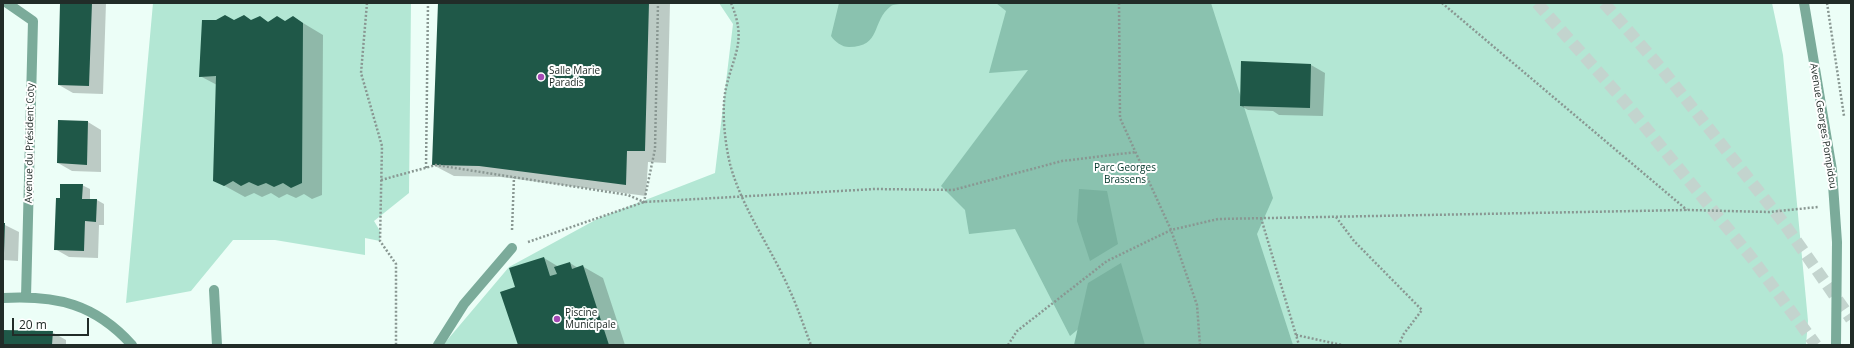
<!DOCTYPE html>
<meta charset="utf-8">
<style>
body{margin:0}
#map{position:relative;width:1854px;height:348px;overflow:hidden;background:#ecfef7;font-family:"Open Sans",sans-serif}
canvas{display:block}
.frame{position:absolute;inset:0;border:4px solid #212c28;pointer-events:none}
.scale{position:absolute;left:12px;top:318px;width:77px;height:18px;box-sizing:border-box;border:2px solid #212c28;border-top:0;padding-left:5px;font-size:12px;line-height:14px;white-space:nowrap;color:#212c28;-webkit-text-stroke:3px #fff;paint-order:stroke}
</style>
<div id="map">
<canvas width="1854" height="348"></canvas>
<div class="frame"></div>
<div class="scale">20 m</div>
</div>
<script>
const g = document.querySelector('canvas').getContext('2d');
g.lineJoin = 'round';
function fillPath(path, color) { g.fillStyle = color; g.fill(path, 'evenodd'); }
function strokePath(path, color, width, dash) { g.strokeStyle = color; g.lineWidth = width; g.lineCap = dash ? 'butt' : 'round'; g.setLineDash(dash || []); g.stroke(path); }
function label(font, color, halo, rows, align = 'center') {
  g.font = font + ' "Open Sans",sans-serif'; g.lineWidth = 4; g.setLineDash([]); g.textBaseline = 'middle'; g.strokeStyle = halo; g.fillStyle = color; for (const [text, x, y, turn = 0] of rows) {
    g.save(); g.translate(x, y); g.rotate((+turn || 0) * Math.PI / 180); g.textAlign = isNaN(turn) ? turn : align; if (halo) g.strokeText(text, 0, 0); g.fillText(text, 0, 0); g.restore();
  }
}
const green = new Path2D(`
 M 153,3 L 411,3 L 409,193 L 374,221 L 380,231 L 380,241 L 365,238 L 365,255 L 275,240 L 233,240 L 191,291 L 126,303 Z
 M 719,3 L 1772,3 L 1783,55 L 1808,321 L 1806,345 L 443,345 L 509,267 L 599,218 L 715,173 L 733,24 Z`);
const forest = new Path2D(`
 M 839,3 L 919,3 C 912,4 895,3 891,6 C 871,21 882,47 849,47 C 842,47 835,42 831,36 Z
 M 996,3 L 1211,3 L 1273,198 L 1257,234 L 1293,345 L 1139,345 L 1125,290 L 1070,336 L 1015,229 L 969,234 L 965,210 L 941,186 L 1028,70 L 989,73 L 1006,11 Z`);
const water = new Path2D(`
 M 1079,189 L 1107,191 L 1118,244 L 1090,261 L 1077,221 Z
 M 1121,263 L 1145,345 L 1074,345 L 1088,283 Z`);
const shadow = new Path2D(`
 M 61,3 L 106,3 L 103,94 L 73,93 L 59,85 Z
 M 439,3 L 670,3 L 666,163 L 648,162 L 646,196 L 501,177 L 454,176 L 433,165 Z
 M 293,17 L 323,35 L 322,195 L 312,199 L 304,194 L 296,198 L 287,194 L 279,198 L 271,193 L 262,197 L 254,193 L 245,197 L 214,180 L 217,85 L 200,76 L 234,21 L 286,22 Z
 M 1311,65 L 1325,73 L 1323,116 L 1279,115 L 1273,111 L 1248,110 L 1241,106 Z
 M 88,122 L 101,130 L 101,172 L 72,171 L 58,163 Z
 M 82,185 L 90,189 L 90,200 L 97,200 L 104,204 L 104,225 L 99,225 L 98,258 L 69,257 L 55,249 L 64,199 Z
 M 3,224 L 19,232 L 18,261 L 3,260 Z
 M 544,258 L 559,267 L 570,263 L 578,268 L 582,266 L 603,278 L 625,345 L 519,345 L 517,288 Z
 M 3,331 L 52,332 L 66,340 L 66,345 L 3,345 Z`);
const building = new Path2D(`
 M 60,3 L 92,3 L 89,86 L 58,85 Z
 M 438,3 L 649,3 L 645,151 L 627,151 L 626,185 L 479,166 L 432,165 Z
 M 225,15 L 234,20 L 244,15 L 251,20 L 260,16 L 268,22 L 277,16 L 285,21 L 293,16 L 303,23 L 302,183 L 291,188 L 283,183 L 274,187 L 266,183 L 258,186 L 249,182 L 241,186 L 233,181 L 224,186 L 213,181 L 216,76 L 199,77 L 202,20 L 216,20 Z
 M 1241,61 L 1311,64 L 1310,108 L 1240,106 Z
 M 58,120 L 88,121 L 87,165 L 57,163 Z
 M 60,184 L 83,184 L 82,199 L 97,199 L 96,222 L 85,221 L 84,251 L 54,250 L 56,198 L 60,198 Z
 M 3,223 L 5,223 L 4,253 L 3,253 Z
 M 544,257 L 550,276 L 557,274 L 554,267 L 570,262 L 572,269 L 583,265 L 609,345 L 518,345 L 500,292 L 515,287 L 509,268 Z
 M 3,330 L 53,331 L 52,345 L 3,345 Z`);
const highwayTunnel = new Path2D(`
 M 1537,3 L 1624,101 L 1751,257 L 1816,345
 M 1604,3 L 1661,68 L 1783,222 L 1851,319`);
const path = new Path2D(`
 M 367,3 L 361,73 L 382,146 L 380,241 L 396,264 L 396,345
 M 731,3 C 747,41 734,53 726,88 C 721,110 725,143 730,164 C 742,209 772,249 790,291 C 798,308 804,327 811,345
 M 1119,3 L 1120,118 L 1171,230 L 1197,305 L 1200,345
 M 1442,3 L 1687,210
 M 1827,3 L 1844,116
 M 426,168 L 428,3
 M 381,180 L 436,165 L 628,195 L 644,202 L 655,149 L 658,3
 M 1336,217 L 1354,241 L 1422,310 L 1403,335 L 1399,345
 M 1261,218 L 1299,345
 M 512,230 L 514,177
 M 528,242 L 644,202 L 875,189 L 953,190 L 1062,161 L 1136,152
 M 1296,335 L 1342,345
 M 1008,345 L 1017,331 L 1107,261 L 1171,230 L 1218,219 L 1687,210 L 1769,212 L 1818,207`);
const minor = new Path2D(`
 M 7,3 L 33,21 L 26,297
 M 1804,3 L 1832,170 L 1837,242 L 1836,345
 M 214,290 L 217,345
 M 3,298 C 57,295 95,304 132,345
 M 438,345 L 464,304 L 512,248`);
const markers = [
 [541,77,4,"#a449b4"],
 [557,319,4,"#a449b4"]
];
const poiNames = [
 ["Salle Marie",549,71],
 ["Paradis",549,83],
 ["Piscine",565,313],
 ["Municipale",565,325]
];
const streetNames = [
 ["Avenue Georges Pompidou",1823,126,81],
 ["Avenue du Président Coty",30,143,-89]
];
const parkNames = [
 ["Parc Georges",1125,168],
 ["Brassens",1125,180]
];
fillPath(green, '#b3e7d4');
fillPath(forest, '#8ac2af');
fillPath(water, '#79b29f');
fillPath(shadow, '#0003');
fillPath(building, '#1f5848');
strokePath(highwayTunnel, '#c3d4ce', 12, [12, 6]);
strokePath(path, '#899792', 2.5, [2, 2]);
strokePath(minor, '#7bab9a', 10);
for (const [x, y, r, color] of markers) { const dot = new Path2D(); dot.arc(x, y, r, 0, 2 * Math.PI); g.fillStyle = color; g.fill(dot); strokePath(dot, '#fff', 1.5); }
label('10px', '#212c28', '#fff', poiNames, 'left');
label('10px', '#212c28', '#fff', streetNames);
label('10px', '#013629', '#fff', parkNames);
</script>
